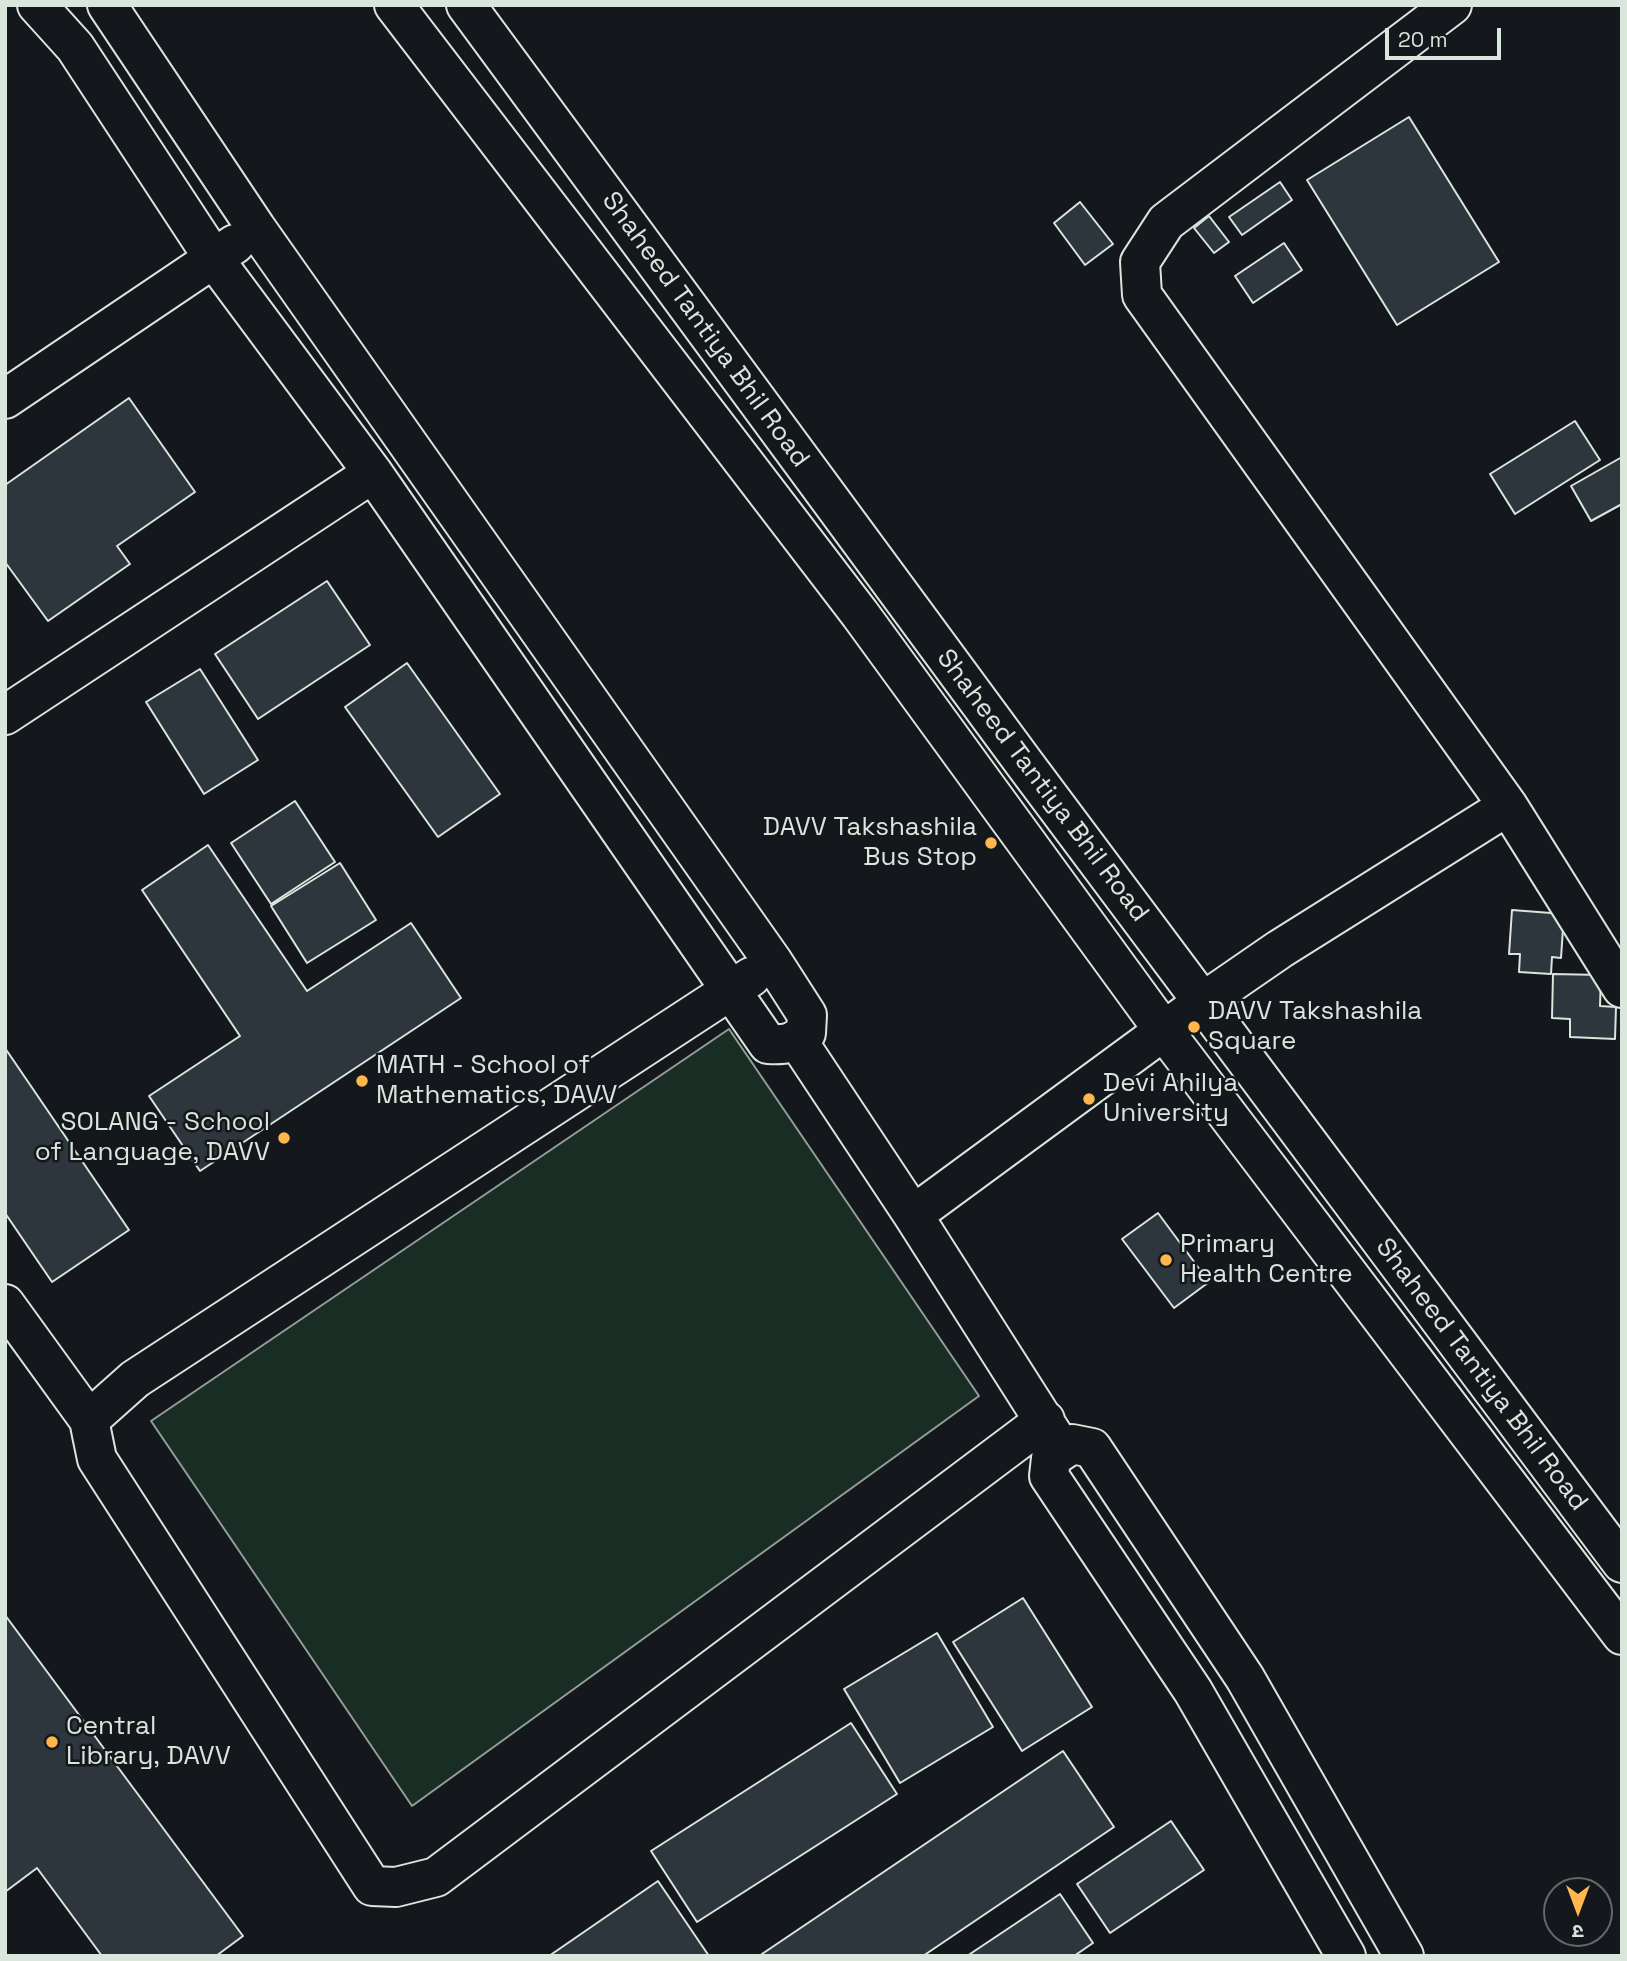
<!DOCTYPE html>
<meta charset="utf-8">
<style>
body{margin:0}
#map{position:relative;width:1627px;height:1961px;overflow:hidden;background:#14181c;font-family:"Space Grotesk","Noto Sans Devanagari",sans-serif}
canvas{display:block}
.frame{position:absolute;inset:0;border:7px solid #d8e6dc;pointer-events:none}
.north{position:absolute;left:1543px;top:1877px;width:70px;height:70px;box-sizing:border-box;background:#14181c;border:2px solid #626a69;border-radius:50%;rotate:180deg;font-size:19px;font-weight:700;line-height:28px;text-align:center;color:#d8e6dc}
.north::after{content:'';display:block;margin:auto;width:24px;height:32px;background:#ffb74d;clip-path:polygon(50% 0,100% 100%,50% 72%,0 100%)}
.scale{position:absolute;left:1385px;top:28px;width:116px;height:32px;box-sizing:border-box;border:4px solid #d8e6dc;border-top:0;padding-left:9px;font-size:21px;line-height:24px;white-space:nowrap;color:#d8e6dc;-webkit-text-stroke:5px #14181c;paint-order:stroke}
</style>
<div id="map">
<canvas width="1627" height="1961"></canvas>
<div class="frame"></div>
<div class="north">उ</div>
<div class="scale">20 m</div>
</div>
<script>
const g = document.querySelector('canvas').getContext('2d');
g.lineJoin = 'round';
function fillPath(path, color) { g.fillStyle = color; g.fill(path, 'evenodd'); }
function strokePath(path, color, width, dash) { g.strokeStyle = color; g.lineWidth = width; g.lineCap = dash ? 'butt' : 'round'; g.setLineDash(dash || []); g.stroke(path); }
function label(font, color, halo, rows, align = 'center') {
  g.font = font + ' "Space Grotesk",sans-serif'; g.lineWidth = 5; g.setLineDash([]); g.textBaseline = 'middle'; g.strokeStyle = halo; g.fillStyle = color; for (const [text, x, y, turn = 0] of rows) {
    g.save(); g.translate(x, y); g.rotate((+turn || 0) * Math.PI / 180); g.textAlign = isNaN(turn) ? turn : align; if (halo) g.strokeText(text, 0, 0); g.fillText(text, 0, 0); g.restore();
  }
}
const green = new Path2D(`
 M 729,1029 L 979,1396 L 412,1806 L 151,1421 Z`);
const building = new Path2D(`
 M 1409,117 L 1499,262 L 1397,325 L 1307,180 Z
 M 1280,182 L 1292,200 L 1242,235 L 1229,217 Z
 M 1080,202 L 1113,244 L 1085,265 L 1054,223 Z
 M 1209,216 L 1229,242 L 1214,253 L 1194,228 Z
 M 1284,243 L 1302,270 L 1253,303 L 1235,276 Z
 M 129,398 L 195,492 L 117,546 L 130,564 L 48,621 L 5,562 L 5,485 Z
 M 1575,421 L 1600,460 L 1515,514 L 1490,474 Z
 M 1622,457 L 1622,504 L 1591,521 L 1571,486 Z
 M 327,581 L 370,645 L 258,719 L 215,654 Z
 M 407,663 L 500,794 L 438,837 L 345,707 Z
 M 200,669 L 258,760 L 204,794 L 146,702 Z
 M 295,801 L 335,862 L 271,904 L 231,843 Z
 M 208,845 L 307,991 L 411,923 L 461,998 L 200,1171 L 149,1096 L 240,1036 L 142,890 Z
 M 340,863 L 376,920 L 307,963 L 271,906 Z
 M 1512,910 L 1564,914 L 1561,958 L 1552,957 L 1551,974 L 1519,972 L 1520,954 L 1509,954 Z
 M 1553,974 L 1601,975 L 1600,1006 L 1616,1007 L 1615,1039 L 1570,1037 L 1570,1019 L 1552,1018 Z
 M 5,1048 L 129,1230 L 52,1282 L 5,1213 Z
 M 1158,1213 L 1209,1282 L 1174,1308 L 1122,1239 Z
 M 1023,1598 L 1092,1707 L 1022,1751 L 953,1642 Z
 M 5,1615 L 243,1936 L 216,1956 L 102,1956 L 37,1868 L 5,1892 Z
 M 937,1633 L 993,1727 L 900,1783 L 844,1689 Z
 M 851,1723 L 897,1794 L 697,1922 L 651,1851 Z
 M 1063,1751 L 1114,1827 L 923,1956 L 759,1956 Z
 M 1171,1821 L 1204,1870 L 1110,1933 L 1077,1884 Z
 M 658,1881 L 709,1956 L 549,1956 Z
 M 1060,1894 L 1093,1943 L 1074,1956 L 967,1956 Z`);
const minor = new Path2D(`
 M 37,5 L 75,47 L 214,259 L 373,473 L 768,1044 C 787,1045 790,1044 806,1033 L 807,1015 L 773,962 L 256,228 L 107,5
 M 1452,5 L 1166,222 L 1140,262 L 1142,295 L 1508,806 L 1622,988
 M 5,399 L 235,244
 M 5,715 L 373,473
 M 751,977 L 135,1379 L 89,1420 L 97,1459 L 372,1886 L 396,1887 L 436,1877 L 1045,1420
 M 797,1040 L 913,1215 L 1058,1443
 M 913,1215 L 1203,1002 L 1280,949 L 1508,806
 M 5,1304 L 89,1420
 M 1346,1956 L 1193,1691 L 1049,1476 L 1051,1458 L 1072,1444 L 1092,1448 L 1245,1678 L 1404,1956`);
const major = new Path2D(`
 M 394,5 L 860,614 L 1164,1031 L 1622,1635
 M 466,5 L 1024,763 L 1622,1563`);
const markers = [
 [991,843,7,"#ffb74d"],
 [1194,1027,7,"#ffb74d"],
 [362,1081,7,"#ffb74d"],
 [1089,1099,7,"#ffb74d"],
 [284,1138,7,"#ffb74d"],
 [1166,1260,7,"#ffb74d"],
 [52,1742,7,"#ffb74d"]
];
const streetNames = [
 ["Shaheed Tantiya Bhil Road",705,330,54],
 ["Shaheed Tantiya Bhil Road",1042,786,53],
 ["Shaheed Tantiya Bhil Road",1481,1375,53]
];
const poiNames = [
 ["DAVV Takshashila",977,828,"right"],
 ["Bus Stop",977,858,"right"],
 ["DAVV Takshashila",1208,1012],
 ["Square",1208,1042],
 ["MATH - School of",376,1066],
 ["Mathematics, DAVV",376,1096],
 ["Devi Ahilya",1103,1084],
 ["University",1103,1114],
 ["SOLANG - School",270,1123,"right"],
 ["of Language, DAVV",270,1153,"right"],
 ["Primary",1180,1245],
 ["Health Centre",1180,1275],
 ["Central",66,1727],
 ["Library, DAVV",66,1757]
];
fillPath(green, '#1a2d24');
strokePath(green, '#939e99', 2);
fillPath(building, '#2c363c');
strokePath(building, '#d8e6dc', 2);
strokePath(minor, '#d8e6dc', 42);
strokePath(major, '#d8e6dc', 42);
strokePath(minor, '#14181c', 38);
strokePath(major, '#14181c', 38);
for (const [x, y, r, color] of markers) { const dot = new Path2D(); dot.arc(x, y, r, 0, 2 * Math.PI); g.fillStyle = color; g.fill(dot); strokePath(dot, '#14181c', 2.5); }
label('26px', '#d8e6dc', '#14181c', streetNames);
label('26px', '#d8e6dc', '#14181c', poiNames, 'left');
</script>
